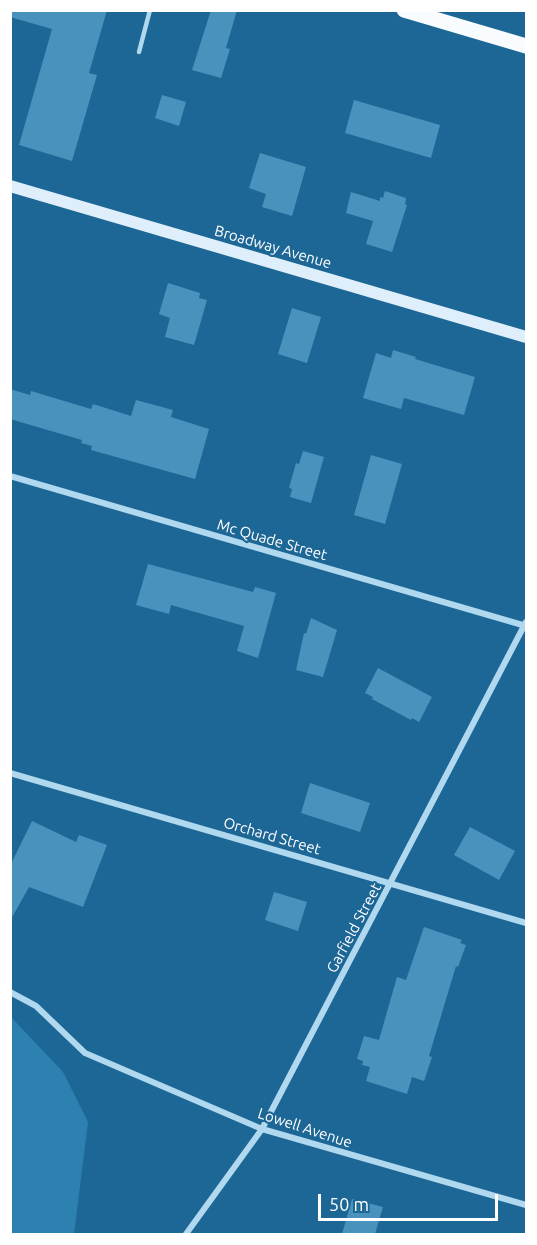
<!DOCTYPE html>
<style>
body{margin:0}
#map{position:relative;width:537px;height:1245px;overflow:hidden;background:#1d6796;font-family:Ubuntu,sans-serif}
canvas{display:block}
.frame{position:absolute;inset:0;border:12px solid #fff;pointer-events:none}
.scale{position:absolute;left:318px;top:1194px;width:180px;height:27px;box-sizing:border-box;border:3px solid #fff;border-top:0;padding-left:8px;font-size:18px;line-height:21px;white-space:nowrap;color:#fff;-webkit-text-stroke:4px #1d6796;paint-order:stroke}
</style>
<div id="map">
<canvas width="537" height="1245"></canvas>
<div class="frame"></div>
<div class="scale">50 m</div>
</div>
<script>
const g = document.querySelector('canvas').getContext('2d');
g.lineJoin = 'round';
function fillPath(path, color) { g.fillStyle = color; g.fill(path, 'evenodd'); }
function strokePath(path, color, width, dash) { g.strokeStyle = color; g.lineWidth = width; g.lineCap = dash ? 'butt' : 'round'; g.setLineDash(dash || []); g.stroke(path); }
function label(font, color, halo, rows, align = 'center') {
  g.font = font + ' Ubuntu,sans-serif'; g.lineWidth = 4.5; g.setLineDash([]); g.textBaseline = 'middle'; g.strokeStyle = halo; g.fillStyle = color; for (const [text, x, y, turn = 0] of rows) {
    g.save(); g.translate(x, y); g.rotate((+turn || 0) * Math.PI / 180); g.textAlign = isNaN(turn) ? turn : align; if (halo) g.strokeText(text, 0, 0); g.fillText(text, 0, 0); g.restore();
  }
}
const green = new Path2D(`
 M 10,1016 L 63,1072 L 88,1122 L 74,1234 L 11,1234 Z`);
const building = new Path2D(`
 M 10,10 L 107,10 L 89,73 L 97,75 L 72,161 L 19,145 L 52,29 L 10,17 Z
 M 211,10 L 237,10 L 226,48 L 230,49 L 221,78 L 192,70 Z
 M 162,95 L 186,102 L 179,126 L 155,118 Z
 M 354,100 L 440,125 L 431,158 L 345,133 Z
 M 260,153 L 306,167 L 292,216 L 262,207 L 266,194 L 249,188 Z
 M 385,191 L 406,198 L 405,204 L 407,205 L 392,252 L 366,244 L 373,221 L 346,213 L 351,192 L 380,201 L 380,197 L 383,198 Z
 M 168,283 L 200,293 L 199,298 L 207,300 L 194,345 L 165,337 L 170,318 L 159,314 Z
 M 292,308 L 321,317 L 307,363 L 278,354 Z
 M 393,350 L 416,357 L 415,359 L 475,377 L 464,415 L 404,398 L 401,409 L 363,398 L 376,353 L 391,358 Z
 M 10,389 L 30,395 L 31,391 L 91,409 L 93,404 L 131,416 L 136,400 L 173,410 L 171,417 L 209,429 L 195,479 L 91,450 L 92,446 L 81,443 L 82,440 L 10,419 Z
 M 303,451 L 324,457 L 311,503 L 290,497 L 292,489 L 289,488 L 296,463 L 299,464 Z
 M 371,455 L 402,464 L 385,524 L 354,515 Z
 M 148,564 L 253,592 L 255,587 L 276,593 L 258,658 L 237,651 L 244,626 L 171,605 L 169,614 L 136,605 Z
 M 311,618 L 337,630 L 323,677 L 296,670 L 304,633 L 306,634 Z
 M 378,668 L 432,697 L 419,722 L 412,718 L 411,720 L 372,699 L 373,697 L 365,693 Z
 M 310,783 L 370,803 L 360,832 L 301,813 Z
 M 32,821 L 76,842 L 79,835 L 107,845 L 83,907 L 29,887 L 10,921 L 10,866 Z
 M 470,827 L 515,851 L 499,880 L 454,855 Z
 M 274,892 L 307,902 L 298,931 L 265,920 Z
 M 424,927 L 462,940 L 460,943 L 466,945 L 458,967 L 456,966 L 429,1056 L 432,1057 L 424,1081 L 412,1077 L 407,1094 L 366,1081 L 370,1067 L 362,1065 L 363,1061 L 357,1059 L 364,1036 L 379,1040 L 397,977 L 406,980 Z
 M 352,1199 L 383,1207 L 375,1234 L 342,1234 Z`);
const lane = new Path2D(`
 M 139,52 L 150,10`);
const street = new Path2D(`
 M 10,476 L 526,626
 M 10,773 L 526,923
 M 10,992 L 36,1006 L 85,1053 L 262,1129 L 526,1205
 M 186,1234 L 262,1129 L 526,622`);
const secondary = new Path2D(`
 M 10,186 L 526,337`);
const primary = new Path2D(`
 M 404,10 L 526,46`);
const streetNames = [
 ["Broadway Avenue",273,247,16],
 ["Mc Quade Street",272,540,16],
 ["Orchard Street",272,836,16],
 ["Garfield Street",354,928,-62],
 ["Lowell Avenue",305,1128,18]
];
fillPath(green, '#2d81b1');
fillPath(building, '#4a92be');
strokePath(lane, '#b0d8ef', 4.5);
strokePath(street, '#b0d8ef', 6);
strokePath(secondary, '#deeffb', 12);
strokePath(primary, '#f8fcff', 15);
label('15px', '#fff', '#1d6796', streetNames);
</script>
